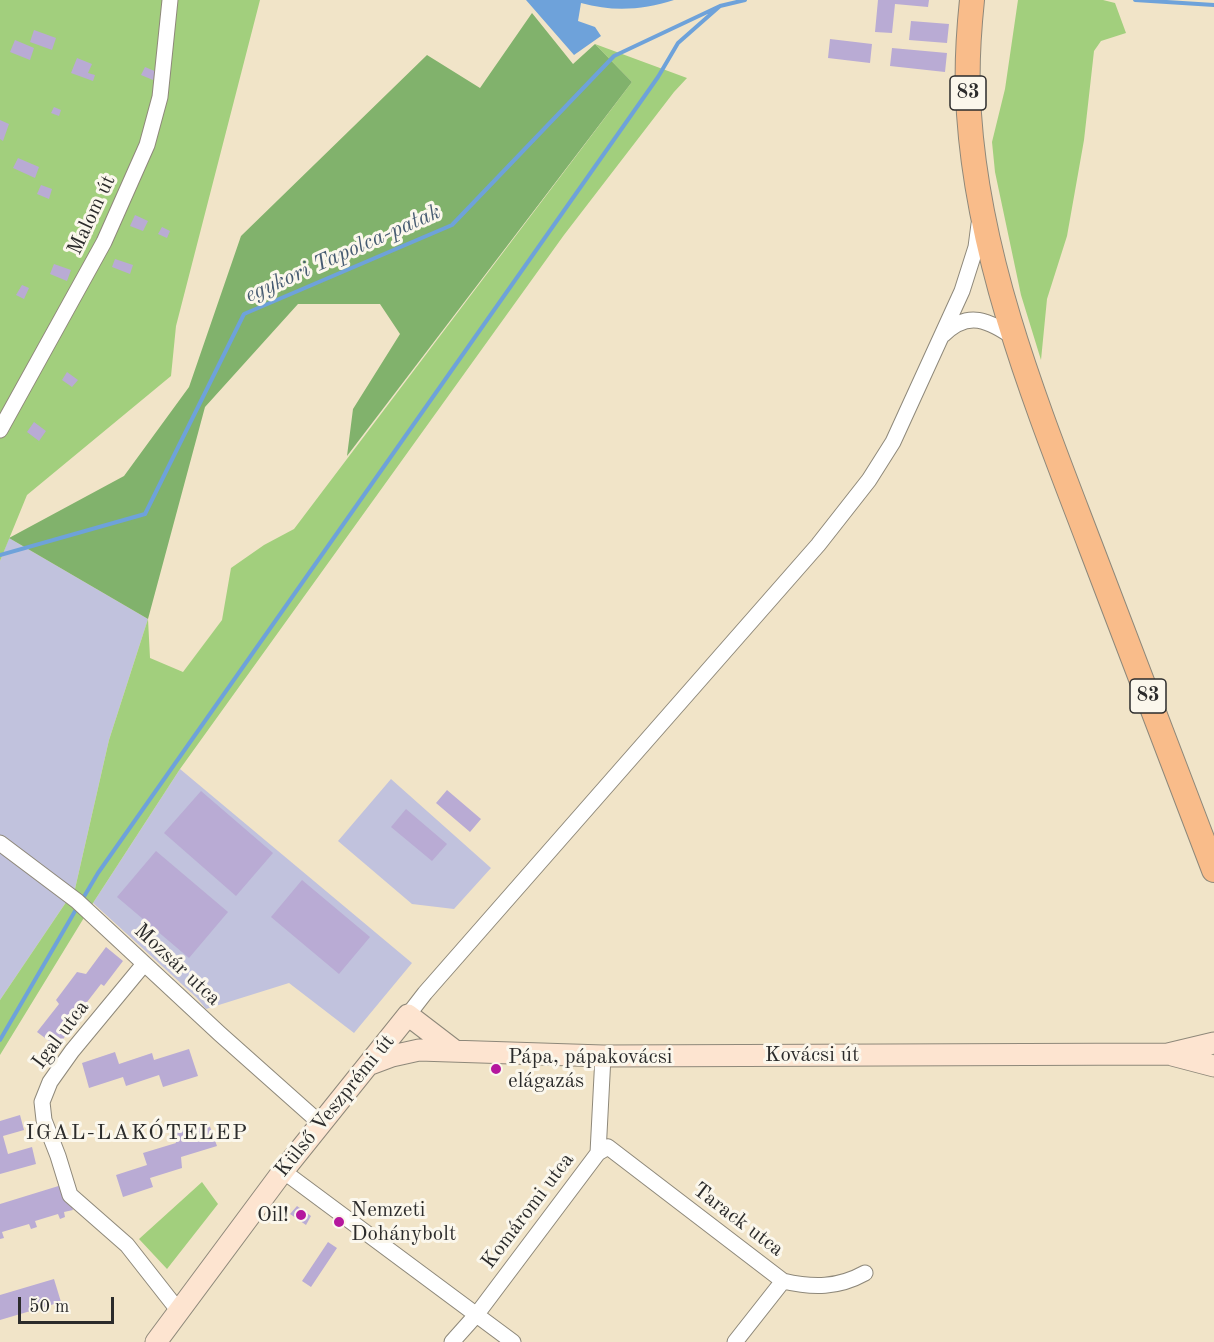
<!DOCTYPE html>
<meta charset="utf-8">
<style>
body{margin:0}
#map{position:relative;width:1214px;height:1342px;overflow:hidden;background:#f1e4c8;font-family:"Old Standard TT",serif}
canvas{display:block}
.scale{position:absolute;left:18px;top:1297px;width:96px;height:27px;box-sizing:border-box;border:3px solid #2b2b2b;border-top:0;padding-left:8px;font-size:18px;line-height:21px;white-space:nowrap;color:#2b2b2b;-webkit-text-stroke:4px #fbf7ec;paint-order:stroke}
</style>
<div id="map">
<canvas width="1214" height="1342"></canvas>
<div class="scale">50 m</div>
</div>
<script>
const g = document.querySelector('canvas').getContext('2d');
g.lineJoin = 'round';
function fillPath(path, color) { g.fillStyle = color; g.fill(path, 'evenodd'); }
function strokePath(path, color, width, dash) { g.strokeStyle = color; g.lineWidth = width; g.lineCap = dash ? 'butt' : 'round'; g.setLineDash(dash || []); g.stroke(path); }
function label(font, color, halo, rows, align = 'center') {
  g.font = font + ' "Old Standard TT",serif'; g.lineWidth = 6; g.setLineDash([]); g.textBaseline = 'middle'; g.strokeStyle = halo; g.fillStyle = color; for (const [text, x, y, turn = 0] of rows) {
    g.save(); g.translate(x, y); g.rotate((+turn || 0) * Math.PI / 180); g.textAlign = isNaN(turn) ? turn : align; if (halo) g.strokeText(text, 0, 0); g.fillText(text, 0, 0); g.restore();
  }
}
const industrial = new Path2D(`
 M 9,538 L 148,619 L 109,740 L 75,889 L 0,1000 L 0,561 Z
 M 180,769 L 412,963 L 354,1033 L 289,983 L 206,1009 L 197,998 L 93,903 Z
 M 391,779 L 491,868 L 454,909 L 412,904 L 338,841 Z`);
const green = new Path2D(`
 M 0,0 L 260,0 L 176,326 L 171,376 L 27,495 L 0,561 Z
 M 1018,0 L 1103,0 L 1115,3 L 1126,33 L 1101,41 L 1094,51 L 1084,140 L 1067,236 L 1047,299 L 1041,360 L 1021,295 L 995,172 L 992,142 L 1005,89 Z
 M 595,44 L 687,78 L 674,92 L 564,235 L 180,769 L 93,903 L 0,1055 L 0,1000 L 75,889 L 109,740 L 148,619 L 150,658 L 183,672 L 222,620 L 231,568 L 264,545 L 294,529 L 632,82 Z
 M 202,1182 L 218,1204 L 167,1269 L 139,1239 Z`);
const forest = new Path2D(`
 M 532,13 L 573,64 L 595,44 L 632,82 L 347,456 L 353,409 L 400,334 L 380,304 L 298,304 L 205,407 L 148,619 L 9,538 L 124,476 L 189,387 L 241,236 L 427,55 L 480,88 Z`);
const water = new Path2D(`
 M 526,0 L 674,0 C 643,10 613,12 581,3 L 578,21 L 595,27 L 601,36 L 574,55 Z`);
const stream = new Path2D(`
 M 1135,0 L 1214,5
 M 0,555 L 145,514 L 244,314 L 452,225 L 614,56 L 720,6 L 745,0
 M 82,900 L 98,873 L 658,77 L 678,43 L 720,6
 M 0,1040 L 78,906`);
const building = new Path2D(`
 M 878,0 L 929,0 L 928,7 L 895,4 L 892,33 L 875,32 Z
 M 911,21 L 949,24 L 947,43 L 909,40 Z
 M 34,30 L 56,38 L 52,50 L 30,42 Z
 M 830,39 L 872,44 L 870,63 L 828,58 Z
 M 15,40 L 34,48 L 30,60 L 10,52 Z
 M 892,48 L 947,53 L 945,72 L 890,66 Z
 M 77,58 L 92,64 L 88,73 L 95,75 L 93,81 L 71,73 Z
 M 145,67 L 157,72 L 153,80 L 141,75 Z
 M 54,107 L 61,110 L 59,116 L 51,113 Z
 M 0,120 L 9,124 L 3,141 L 0,139 Z
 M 18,158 L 39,167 L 35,178 L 13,168 Z
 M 41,185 L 52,189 L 49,199 L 37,194 Z
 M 135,215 L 148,221 L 143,231 L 130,226 Z
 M 162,227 L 170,231 L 167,238 L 158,234 Z
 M 115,259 L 133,265 L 130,274 L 112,267 Z
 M 54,264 L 71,270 L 67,281 L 50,274 Z
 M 22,285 L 29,288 L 24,299 L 16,295 Z
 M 67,372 L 78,380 L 72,387 L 62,380 Z
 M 34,422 L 46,431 L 39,441 L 27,432 Z
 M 447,790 L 481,819 L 470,832 L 436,803 Z
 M 201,791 L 273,853 L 236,896 L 164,833 Z
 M 406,809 L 447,844 L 432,861 L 391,827 Z
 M 156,851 L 228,912 L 189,958 L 117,897 Z
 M 302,880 L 370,937 L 339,974 L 271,917 Z
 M 106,947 L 123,961 L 104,986 L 101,984 L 77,1015 L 80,1017 L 57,1047 L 37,1032 L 59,1004 L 56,1000 L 77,972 L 86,974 Z
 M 189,1049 L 198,1076 L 163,1087 L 159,1075 L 126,1086 L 123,1077 L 89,1088 L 82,1063 L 115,1052 L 119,1064 L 152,1053 L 154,1060 Z
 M 20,1115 L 24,1130 L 3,1136 L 8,1154 L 32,1147 L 36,1164 L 0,1174 L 0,1121 Z
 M 208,1121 L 217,1146 L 181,1157 L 182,1168 L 150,1178 L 153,1187 L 123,1197 L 116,1175 L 147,1165 L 143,1153 L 176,1143 L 173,1132 Z
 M 65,1184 L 73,1210 L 64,1212 L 65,1217 L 60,1219 L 58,1214 L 35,1221 L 37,1227 L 31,1229 L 29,1224 L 2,1232 L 4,1238 L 0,1239 L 0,1204 Z
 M 297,1206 L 311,1216 L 306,1225 L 290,1214 Z
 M 328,1242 L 337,1248 L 311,1287 L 302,1281 Z
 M 54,1279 L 61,1302 L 0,1320 L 0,1295 Z`);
const street = new Path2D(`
 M 943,335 C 969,309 988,321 1015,338
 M 0,430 L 104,242 L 147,145 L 160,97 L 170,0
 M 0,843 L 77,901 L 220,1034 L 320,1123
 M 144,964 L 72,1051 L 50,1082 L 42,1102 L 44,1120 L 58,1156 L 70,1195 L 127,1245 L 178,1310
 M 408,1015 L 425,993 L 818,545 L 869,480 L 893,442 L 962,291 L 976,247 L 979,224
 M 598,1153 L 608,1147 L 783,1281 C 813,1288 838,1288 865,1273
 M 283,1171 L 513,1342
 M 452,1342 L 477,1314 L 598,1153 L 603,1056
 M 735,1342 L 783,1281`);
const secondary = new Path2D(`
 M 1172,1055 L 1214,1066
 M 368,1065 L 392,1056 L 419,1050 L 603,1056 L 1168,1054 L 1214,1043
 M 156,1342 L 283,1171 L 408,1015 L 455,1051`);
const primary = new Path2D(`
 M 972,0 C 968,38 966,76 969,114 C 979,264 1037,406 1090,545 C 1131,653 1172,761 1214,870`);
const markers = [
 [496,1069,6,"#b5179e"],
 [301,1215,6,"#b5179e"],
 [339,1222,6,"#b5179e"]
];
const shields = [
 [968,93,36],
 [1148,696,36]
];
const shieldNames = [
 ["83",968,93],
 ["83",1148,696]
];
const streetNames = [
 ["Malom út",92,215,-65],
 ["Mozsár utca",177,965,43],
 ["Igal utca",61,1035,-53],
 ["Kovácsi út",812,1055],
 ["Külső Veszprémi út",335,1106,-51],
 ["Komáromi utca",528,1211,-53],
 ["Tarack utca",738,1220,37]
];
const poiNames = [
 ["Pápa, pápakovácsi",508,1057],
 ["elágazás",508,1081],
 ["Nemzeti",351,1210],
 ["Dohánybolt",351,1234],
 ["Oil!",289,1215,"right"]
];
const waterNames = [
 ["egykori Tapolca-patak",343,254,-24]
];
const neighbourhoodNames = [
 ["IGAL-LAKÓTELEP",137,1133]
];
fillPath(industrial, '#c1c2dd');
fillPath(green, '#a2cf7d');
fillPath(forest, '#81b26c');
fillPath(water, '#6ea2da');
strokePath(stream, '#6ea2da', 4);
fillPath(building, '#b9abd4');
strokePath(street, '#8e887a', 17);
strokePath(secondary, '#8e887a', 23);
strokePath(primary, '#8e887a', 26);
strokePath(street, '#fff', 15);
strokePath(secondary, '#fde4d0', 21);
strokePath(primary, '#f9bc8a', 24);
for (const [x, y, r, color] of markers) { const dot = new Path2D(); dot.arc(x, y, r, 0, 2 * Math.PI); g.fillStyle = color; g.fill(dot); strokePath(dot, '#fbf7ec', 2); }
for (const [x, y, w] of shields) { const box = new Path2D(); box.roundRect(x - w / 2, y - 17, w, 34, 4.5); g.fillStyle = '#fbf7ec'; g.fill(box); strokePath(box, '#2b2b2b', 1.5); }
label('bold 20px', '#2b2b2b', null, shieldNames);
label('21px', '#2b2b2b', '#fbf7ec', streetNames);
label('21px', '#2b2b2b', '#fbf7ec', poiNames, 'left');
label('italic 22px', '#465b71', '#fbf7ec', waterNames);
g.letterSpacing = '1.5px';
label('22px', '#2b2b2b', '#fbf7ec', neighbourhoodNames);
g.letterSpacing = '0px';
</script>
